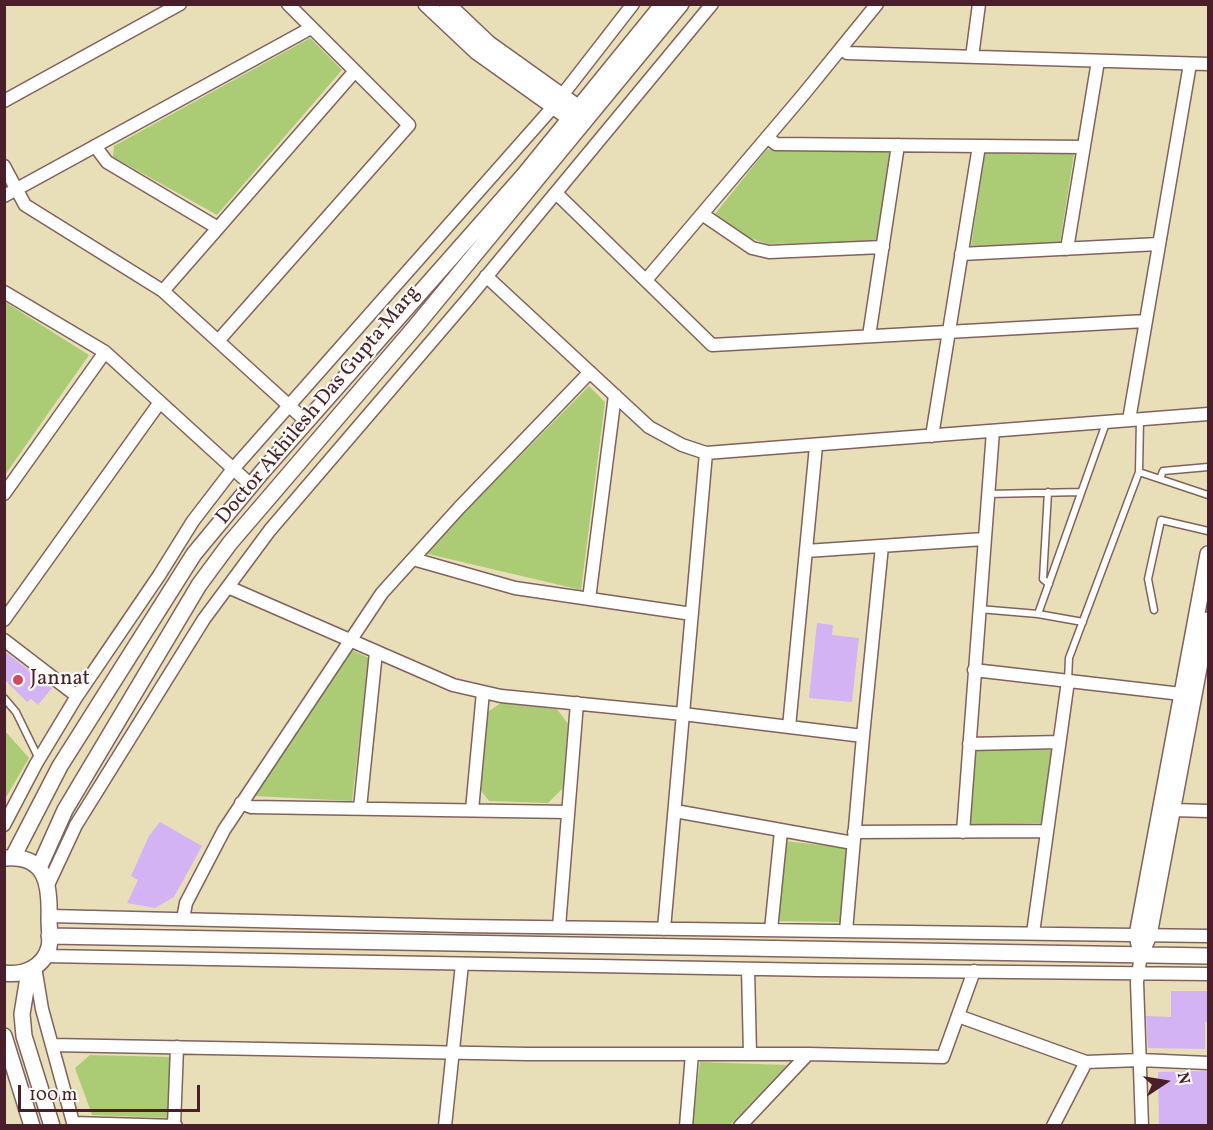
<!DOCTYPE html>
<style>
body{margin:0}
#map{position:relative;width:1213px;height:1130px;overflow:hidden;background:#e8dfb9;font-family:Vollkorn,serif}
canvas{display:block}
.frame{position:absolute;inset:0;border:6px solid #4a1f2b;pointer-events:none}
.north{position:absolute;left:1135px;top:1052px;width:60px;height:60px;-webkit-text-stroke:4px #fdfcf7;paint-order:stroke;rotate:78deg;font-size:16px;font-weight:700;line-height:24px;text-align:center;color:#4a1f2b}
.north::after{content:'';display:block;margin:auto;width:21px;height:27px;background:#4a1f2b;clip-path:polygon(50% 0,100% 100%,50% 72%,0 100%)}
.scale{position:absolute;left:18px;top:1085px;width:182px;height:27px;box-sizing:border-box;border:3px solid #4a1f2b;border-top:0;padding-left:8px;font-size:18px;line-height:21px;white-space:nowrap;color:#4a1f2b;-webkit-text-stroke:4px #fdfcf7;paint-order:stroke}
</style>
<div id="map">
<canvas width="1213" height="1130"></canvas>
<div class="frame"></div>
<div class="north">N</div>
<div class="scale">100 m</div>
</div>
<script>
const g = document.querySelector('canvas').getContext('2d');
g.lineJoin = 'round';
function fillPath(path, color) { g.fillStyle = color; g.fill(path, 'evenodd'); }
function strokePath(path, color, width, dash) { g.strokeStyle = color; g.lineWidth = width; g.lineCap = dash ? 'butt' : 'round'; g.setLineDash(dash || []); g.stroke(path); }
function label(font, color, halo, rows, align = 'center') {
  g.font = font + ' Vollkorn,serif'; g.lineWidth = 4.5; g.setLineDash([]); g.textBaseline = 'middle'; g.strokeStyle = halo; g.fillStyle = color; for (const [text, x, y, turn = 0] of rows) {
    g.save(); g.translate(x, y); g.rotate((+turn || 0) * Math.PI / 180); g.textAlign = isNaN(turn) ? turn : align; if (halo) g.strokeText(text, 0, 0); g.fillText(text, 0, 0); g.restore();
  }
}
const green = new Path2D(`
 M 310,38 L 342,70 L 217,215 L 113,157 L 114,146 Z
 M 767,149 L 778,151 L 892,152 L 877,241 L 768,244 L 747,237 L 715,214 Z
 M 985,153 L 1074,154 L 1060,243 L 971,246 Z
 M 5,302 L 89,355 L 5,475 Z
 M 589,386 L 605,402 L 581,590 L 424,553 Z
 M 350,649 L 369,658 L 352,801 L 254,796 Z
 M 501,703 L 557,709 L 568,724 L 563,788 L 548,803 L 489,801 L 479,788 L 486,713 Z
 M 5,731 L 29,758 L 5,799 Z
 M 975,749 L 1054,750 L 1042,823 L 970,825 Z
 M 785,841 L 847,848 L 841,922 L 776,921 Z
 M 90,1055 L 171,1057 L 169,1118 L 92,1115 L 75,1068 Z
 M 700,1062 L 787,1065 L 730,1125 L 692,1125 Z`);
const building = new Path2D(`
 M 817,623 L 833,625 L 832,635 L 859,638 L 852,702 L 809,698 Z
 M 4,651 L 52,688 L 38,705 L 31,699 L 27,702 L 4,679 Z
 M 160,822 L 202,846 L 174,897 L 155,908 L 127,903 L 138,880 L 131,876 L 149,836 Z
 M 1171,991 L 1209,991 L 1209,1022 L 1205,1022 L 1205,1049 L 1148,1048 L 1146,1016 L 1171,1017 Z
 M 1209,1071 L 1209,1125 L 1159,1125 L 1158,1072 Z`);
const service = new Path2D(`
 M 1139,472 L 1208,495
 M 1160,479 L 1163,471 L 1208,467
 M 1048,492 L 1043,579 L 1049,584
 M 988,494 L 1081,492
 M 979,609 L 1038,614 L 1083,622
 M 1154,610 L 1148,579 L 1161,520 L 1208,531
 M 1038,614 L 1106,423
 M 1068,681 L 1069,658 L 1139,472 L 1140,419
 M 4,698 L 16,712 L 39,759`);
const minor = new Path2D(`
 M 841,48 L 847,53 L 1208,64
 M 972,57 L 979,4
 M 4,101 L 180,4
 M 767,137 L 776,144 L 1084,147
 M 95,146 L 107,162 L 218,228
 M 4,166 L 25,205 L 163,291 L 307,422
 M 556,193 L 712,345 L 1146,321
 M 4,196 L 311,28
 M 702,214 L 752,248 L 769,252 L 883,247
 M 1067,249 L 1098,61
 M 961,254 L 1159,244
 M 486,276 L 649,427 L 682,445 L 706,453 L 1208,414
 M 646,280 L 803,95 L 877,4
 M 163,291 L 355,71
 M 4,292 L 105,352 L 251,485
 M 869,336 L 898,145
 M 218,341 L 409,125 L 288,4
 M 1129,420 L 1190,64
 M 932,436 L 979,146
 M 4,494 L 105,352
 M 806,551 L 984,539
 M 413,559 L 515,588 L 692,614
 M 228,587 L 453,685 L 501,696 L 683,714 L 863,736
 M 589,599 L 615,395
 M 4,620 L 160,402
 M 4,640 L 77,696
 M 974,670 L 1190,695
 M 789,727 L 816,446
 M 969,744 L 1059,742
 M 241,803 L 251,807 L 568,812
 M 360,808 L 376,652
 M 472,810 L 483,692
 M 1173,810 L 1208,811
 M 675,811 L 853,843
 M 4,825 L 36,764 L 77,696 L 160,574 L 193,521 L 233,469 L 553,107 L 633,4
 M 854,832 L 1047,831
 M 963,832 L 993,431
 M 48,885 L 76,825 L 204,619 L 270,530 L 467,300 L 712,4
 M 50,916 L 461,926 L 1208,936
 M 183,919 L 186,903 L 224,830 L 382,593 L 459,508 L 590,372
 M 559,927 L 577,703
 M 664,929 L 706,453
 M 771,930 L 781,831
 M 846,931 L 863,736 L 882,546
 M 1033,933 L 1068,681
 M 1141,954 L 1137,982 L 1142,1126
 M 45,956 L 818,970 L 1208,974
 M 35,967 L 42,1009 L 74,1126
 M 748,969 L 750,1054
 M 958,1016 L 1086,1062 L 1140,1060 L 1208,1063
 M 52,1045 L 527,1054 L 808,1054 L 943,1057 L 974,971
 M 73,1123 L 176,1126
 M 174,1126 L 177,1047
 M 445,1126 L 462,964
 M 686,1126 L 692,1054
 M 740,1126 L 808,1054
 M 1053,1126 L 1086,1062`);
const tertiary = new Path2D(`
 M 426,4 L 477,52 L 578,124
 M 447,4 L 488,43 L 586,113
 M 13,857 L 60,766 L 194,554 L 262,472 L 524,175 L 663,4
 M 39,868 L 65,810 L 199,585 L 230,543 L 415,327 L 681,4
 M 49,936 L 1208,956
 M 1141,954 L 1137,935 L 1208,554
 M 1141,954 L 1149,935 L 1208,620
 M 29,971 L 22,1014 L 24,1036 L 52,1126
 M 4,973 C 23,976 44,967 49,947 C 51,939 49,928 49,919 C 50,887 48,855 6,858
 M 4,1036 L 32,1126`);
const markers = [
 [18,680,6,"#d1495b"]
];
const streetNames = [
 ["Doctor Akhilesh Das Gupta Marg",319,406,-50]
];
const poiNames = [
 ["Jannat",30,680]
];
fillPath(green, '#abcc74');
fillPath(building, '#d3b3f4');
strokePath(service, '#81625d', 9);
strokePath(minor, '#81625d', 15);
strokePath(tertiary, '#81625d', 18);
strokePath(service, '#fff', 6);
strokePath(minor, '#fff', 12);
strokePath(tertiary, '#fff', 15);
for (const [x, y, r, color] of markers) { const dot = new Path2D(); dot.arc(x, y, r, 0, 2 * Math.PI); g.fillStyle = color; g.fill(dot); strokePath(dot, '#fdfcf7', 2); }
label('21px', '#4a1f2b', '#fdfcf7', streetNames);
label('21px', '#4a1f2b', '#fdfcf7', poiNames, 'left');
</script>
